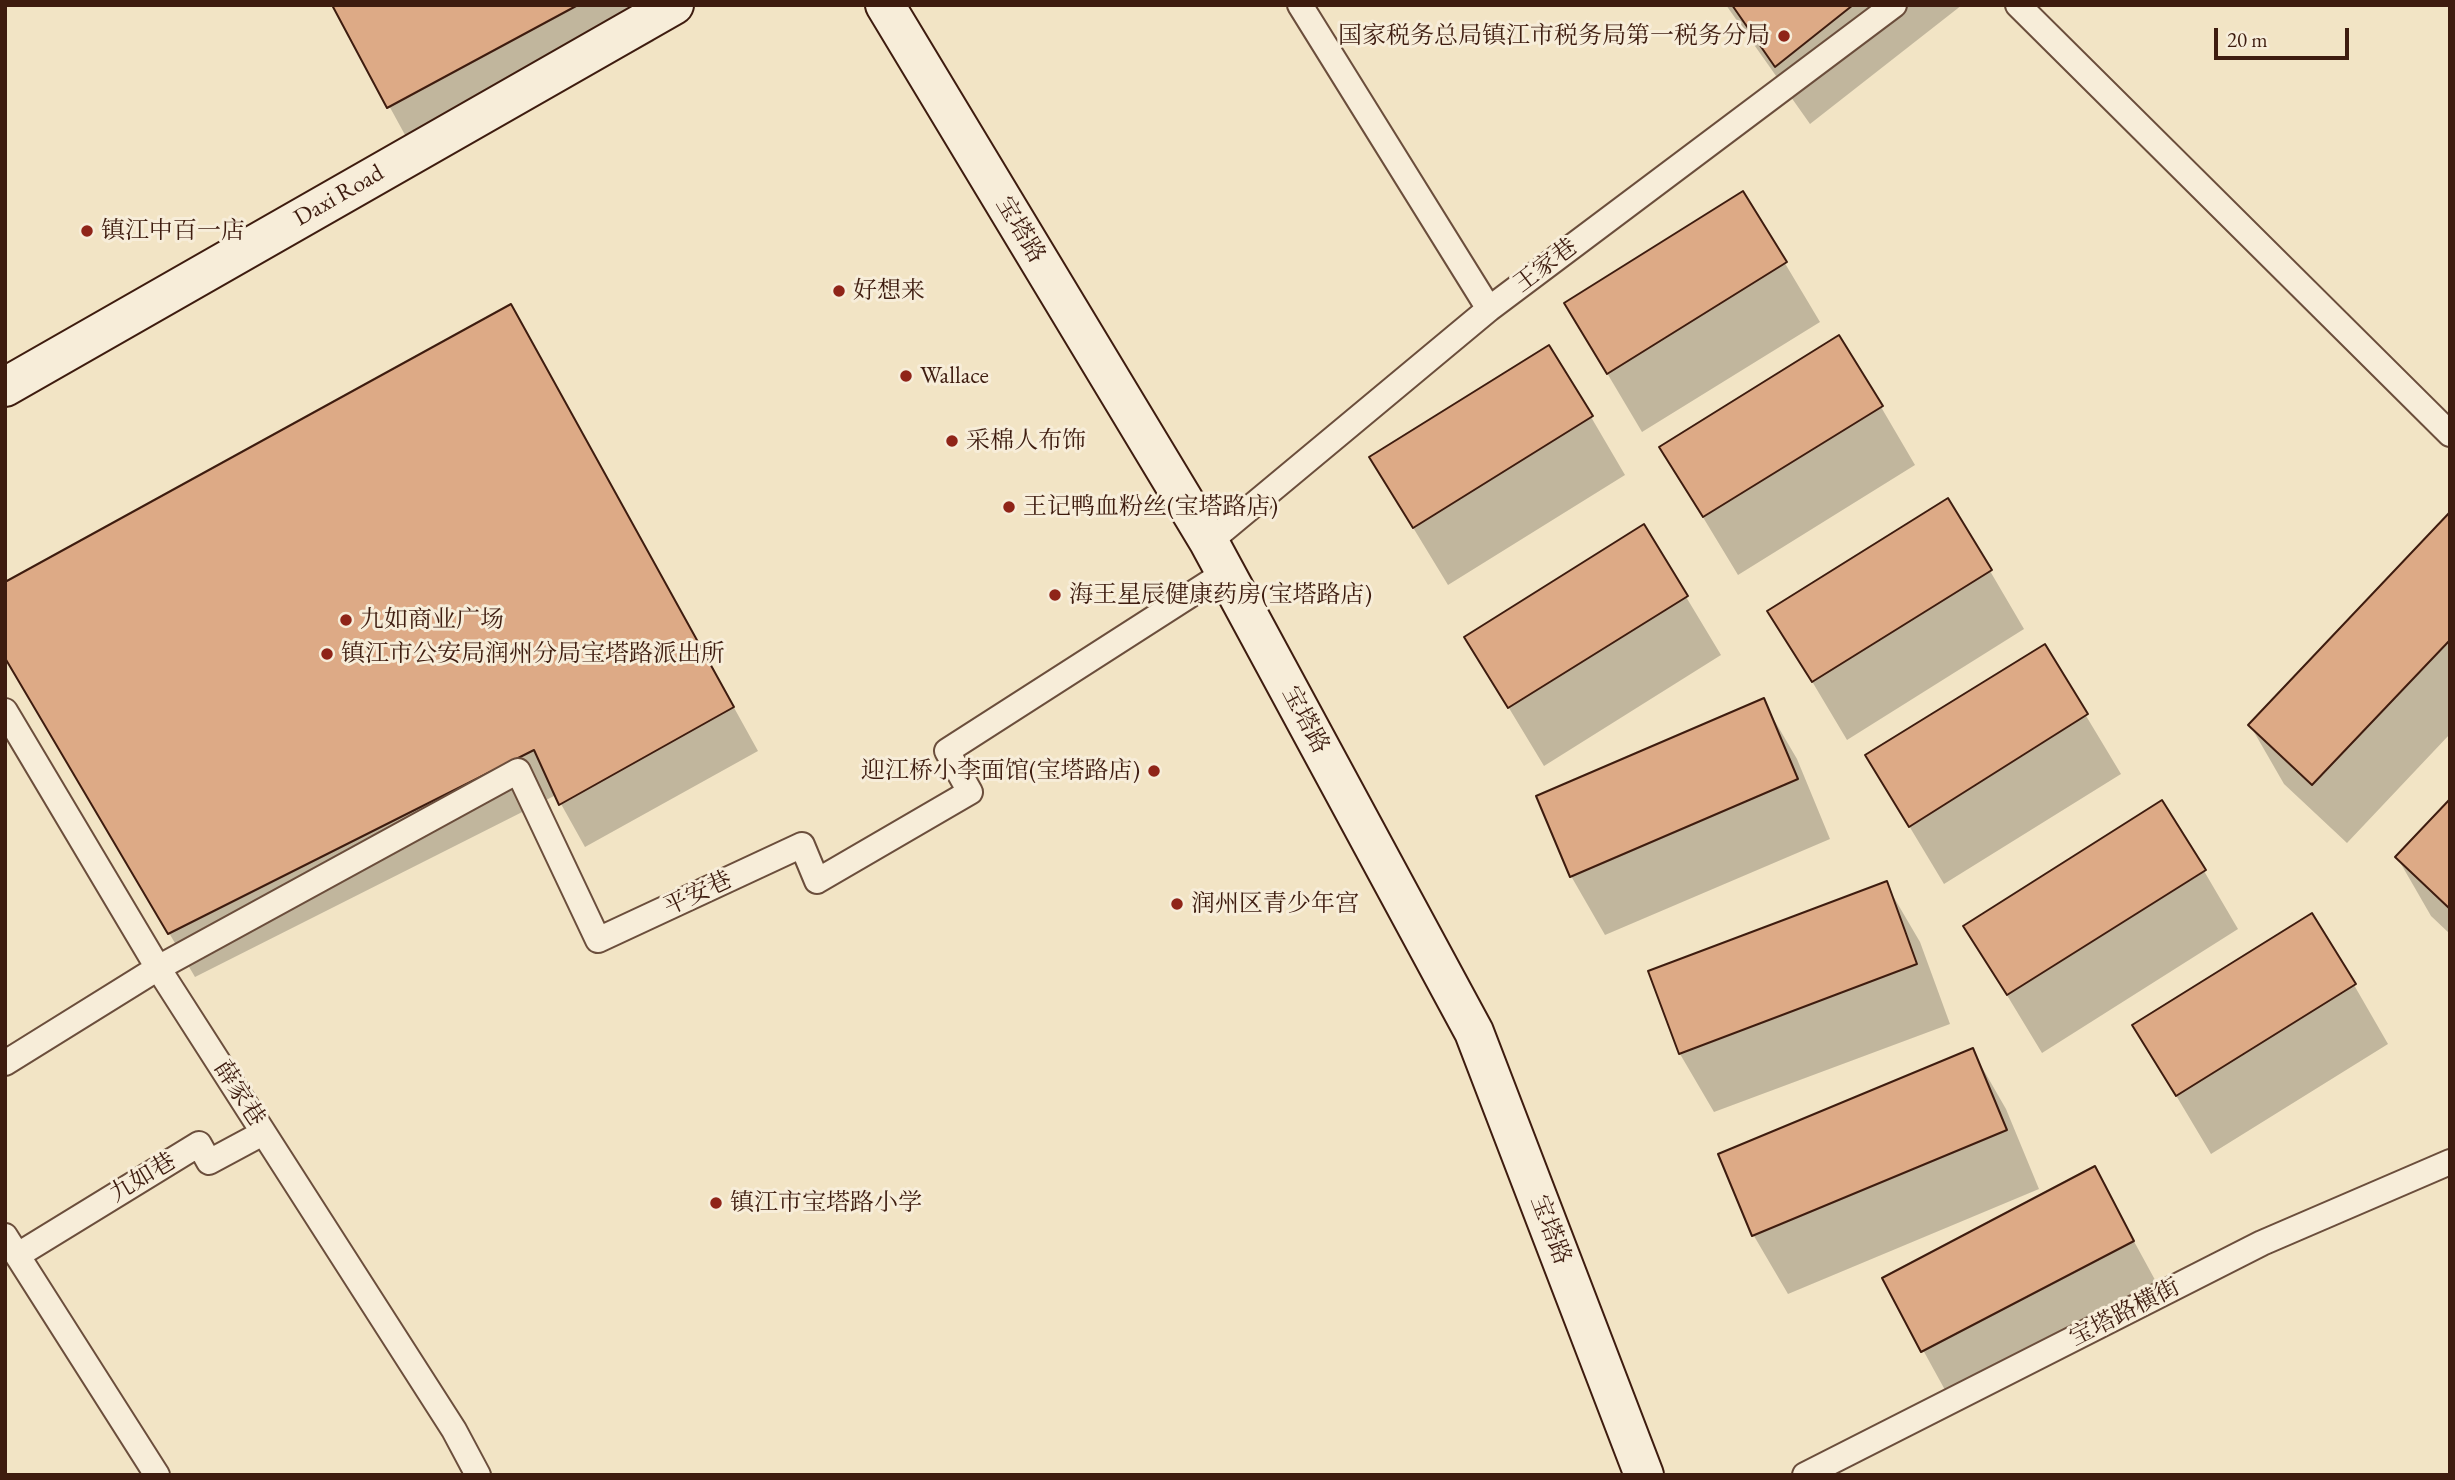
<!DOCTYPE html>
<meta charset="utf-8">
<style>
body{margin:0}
#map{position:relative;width:2455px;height:1480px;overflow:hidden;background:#f2e4c5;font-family:"EB Garamond",serif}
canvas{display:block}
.frame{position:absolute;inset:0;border:7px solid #3e1c0f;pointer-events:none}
.scale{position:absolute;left:2214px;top:28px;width:135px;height:32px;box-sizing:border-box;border:4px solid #3e1c0f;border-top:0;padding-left:9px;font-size:21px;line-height:24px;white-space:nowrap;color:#3e1c0f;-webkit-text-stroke:5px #f7edd9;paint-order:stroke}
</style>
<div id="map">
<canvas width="2455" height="1480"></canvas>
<div class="frame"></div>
<div class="scale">20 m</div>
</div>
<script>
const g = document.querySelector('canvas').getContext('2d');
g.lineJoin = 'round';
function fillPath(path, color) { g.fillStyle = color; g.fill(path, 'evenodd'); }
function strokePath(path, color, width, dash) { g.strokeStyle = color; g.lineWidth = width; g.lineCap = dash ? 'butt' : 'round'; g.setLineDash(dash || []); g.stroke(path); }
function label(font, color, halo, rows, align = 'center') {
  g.font = font + ' "EB Garamond","Noto Serif SC",serif'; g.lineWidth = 6; g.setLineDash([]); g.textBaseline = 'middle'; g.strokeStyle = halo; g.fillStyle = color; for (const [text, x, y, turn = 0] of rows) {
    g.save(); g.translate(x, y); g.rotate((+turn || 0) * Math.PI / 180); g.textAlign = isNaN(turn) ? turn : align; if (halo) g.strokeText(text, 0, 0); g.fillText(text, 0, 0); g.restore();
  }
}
const shadow = new Path2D(`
 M 334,5 L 635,5 L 654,41 L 422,166 Z
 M 1726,5 L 1962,5 L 1810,124 Z
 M 1743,193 L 1820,322 L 1642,432 L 1566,304 Z
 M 536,350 L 758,751 L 585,847 L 556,795 L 195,977 L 5,655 Z
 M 1881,407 L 1915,465 L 1738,575 L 1661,448 Z
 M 1591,417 L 1625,475 L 1448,585 L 1406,516 Z
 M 2450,514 L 2450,734 L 2347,843 L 2284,784 L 2250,725 Z
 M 1644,527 L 1721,655 L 1544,766 L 1466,637 Z
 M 1990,571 L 2024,629 L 1847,740 L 1770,611 Z
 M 2044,646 L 2121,774 L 1944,884 L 1867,756 Z
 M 1763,701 L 1797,759 L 1830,839 L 1605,935 L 1571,876 Z
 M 2450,802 L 2450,934 L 2431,916 L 2397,857 Z
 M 2204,871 L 2238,929 L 2042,1053 L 1965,926 Z
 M 1886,884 L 1920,942 L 1950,1024 L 1714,1112 L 1680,1054 L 1650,972 Z
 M 2354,985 L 2388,1044 L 2211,1154 L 2134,1025 Z
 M 1972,1050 L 2006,1109 L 2039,1189 L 1788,1294 L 1754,1236 L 1720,1155 Z
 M 2094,1168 L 2166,1300 L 1956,1410 L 1884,1279 Z`);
const building = new Path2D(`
 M 332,5 L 578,5 L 387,108 Z
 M 1732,5 L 1853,5 L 1775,67 Z
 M 1743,191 L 1787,262 L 1607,374 L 1564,303 Z
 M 511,304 L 734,707 L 559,805 L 534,750 L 168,934 L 5,658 L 5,582 Z
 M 1839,335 L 1883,406 L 1703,517 L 1659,447 Z
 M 1549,345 L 1593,416 L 1413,528 L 1369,457 Z
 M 1948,498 L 1992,570 L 1812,682 L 1767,611 Z
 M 2450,512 L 2450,640 L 2312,785 L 2248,725 Z
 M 1644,524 L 1688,596 L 1508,708 L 1464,637 Z
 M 2045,644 L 2088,714 L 1909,827 L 1865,755 Z
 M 1764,698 L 1798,779 L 1570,877 L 1536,796 Z
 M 2450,799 L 2450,909 L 2395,857 Z
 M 2162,800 L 2206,870 L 2007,995 L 1963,926 Z
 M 1887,881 L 1917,964 L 1679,1054 L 1648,971 Z
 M 2312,913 L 2356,984 L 2176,1096 L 2132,1025 Z
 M 1973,1048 L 2007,1130 L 1752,1236 L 1718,1154 Z
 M 2095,1166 L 2134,1241 L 1921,1352 L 1882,1278 Z`);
const lane = new Path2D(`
 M 1300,5 L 1489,309
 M 2018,5 L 2450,434
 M 1209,542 L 1489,309 L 1894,5
 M 5,711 L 158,968 L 454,1430 L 478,1475
 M 5,1063 L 158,968 L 518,771 L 598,940 L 802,845 L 817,881 L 970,792 L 947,751 L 1226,572
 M 5,1236 L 157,1475
 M 18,1255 L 199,1144 L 209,1162 L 263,1133
 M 1805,1475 L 2262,1243 L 2450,1162`);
const secondary = new Path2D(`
 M 885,5 L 1209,542 L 1474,1032 L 1644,1475
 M 5,387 L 674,5`);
const markers = [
 [1784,36,7,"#8f2418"],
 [87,231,7,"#8f2418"],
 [839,291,7,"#8f2418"],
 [906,376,7,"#8f2418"],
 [952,441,7,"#8f2418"],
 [1009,507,7,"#8f2418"],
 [1055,595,7,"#8f2418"],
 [346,620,7,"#8f2418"],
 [327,654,7,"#8f2418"],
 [1154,771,7,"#8f2418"],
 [1177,904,7,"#8f2418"],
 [716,1203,7,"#8f2418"]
];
const poiNames = [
 ["国家税务总局镇江市税务局第一税务分局",1770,36,"right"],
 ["镇江中百一店",101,231],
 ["好想来",853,291],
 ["Wallace",920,376],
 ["采棉人布饰",966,441],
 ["王记鸭血粉丝(宝塔路店)",1023,507],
 ["海王星辰健康药房(宝塔路店)",1069,595],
 ["九如商业广场",360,620],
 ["镇江市公安局润州分局宝塔路派出所",341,654],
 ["迎江桥小李面馆(宝塔路店)",1140,771,"right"],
 ["润州区青少年宫",1191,904],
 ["镇江市宝塔路小学",730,1203]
];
const streetNames = [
 ["Daxi Road",339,196,-30],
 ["宝塔路",1020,230,59],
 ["王家巷",1546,266,-37],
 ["宝塔路",1305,720,62],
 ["平安巷",698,894,-25],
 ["薛家巷",239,1094,57],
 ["九如巷",143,1178,-31],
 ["宝塔路",1550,1230,69],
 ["宝塔路横街",2125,1313,-27]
];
fillPath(shadow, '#0003');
fillPath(building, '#ddaa86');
strokePath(building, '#3e1c0f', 2);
strokePath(lane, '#6b4e3c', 28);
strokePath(secondary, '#3e1c0f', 42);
strokePath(lane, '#f7edd9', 24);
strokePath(secondary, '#f7edd9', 38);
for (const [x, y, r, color] of markers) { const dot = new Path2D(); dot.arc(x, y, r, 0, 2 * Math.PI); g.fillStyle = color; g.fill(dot); strokePath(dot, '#f7edd9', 2.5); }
label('24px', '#3e1c0f', '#f7edd9', poiNames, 'left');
label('24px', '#3e1c0f', '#f7edd9', streetNames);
</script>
